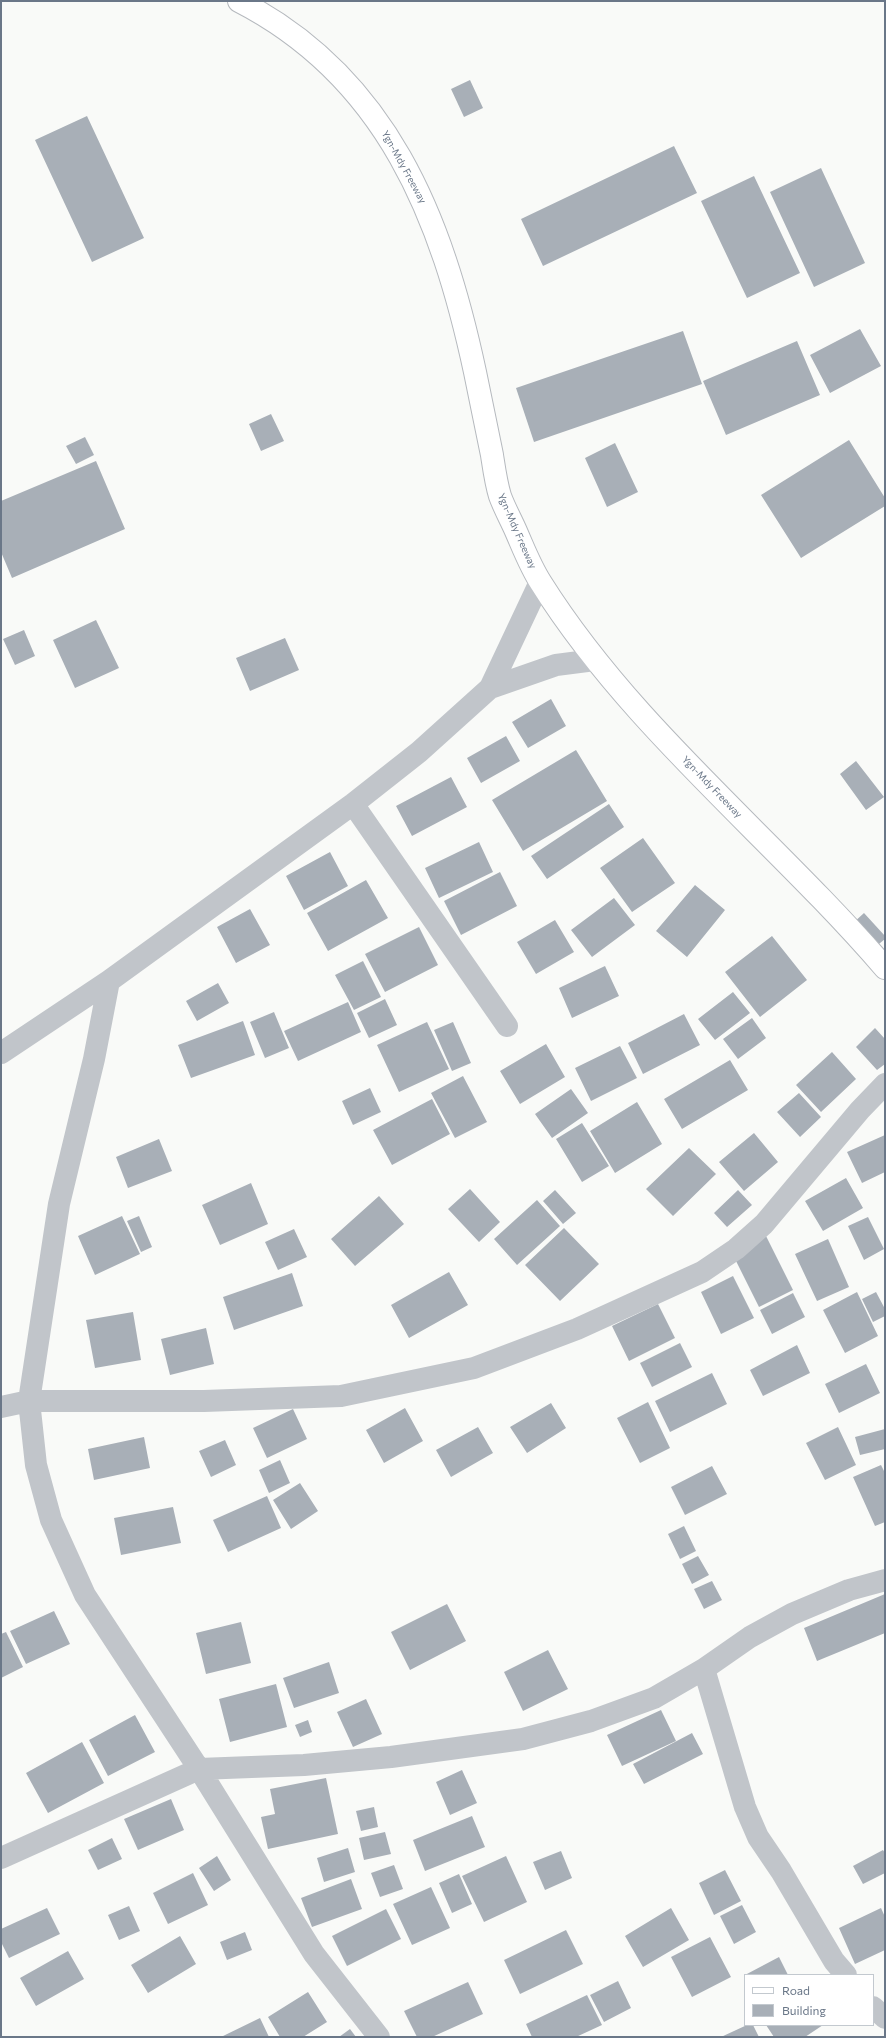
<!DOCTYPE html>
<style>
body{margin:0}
#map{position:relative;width:886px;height:2038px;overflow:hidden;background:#f9faf8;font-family:Commissioner,sans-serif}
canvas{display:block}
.frame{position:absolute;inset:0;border:2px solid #6a7788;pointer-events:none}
.legend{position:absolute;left:744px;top:1974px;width:130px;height:52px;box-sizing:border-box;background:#fff;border:1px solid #c3c9cf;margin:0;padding:5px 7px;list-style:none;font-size:12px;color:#6a7788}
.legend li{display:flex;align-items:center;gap:8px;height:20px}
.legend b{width:20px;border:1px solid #c3c9cf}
</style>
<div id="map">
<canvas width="886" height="2038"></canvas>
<div class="frame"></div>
<ul class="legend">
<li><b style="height:5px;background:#fff"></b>Road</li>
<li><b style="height:11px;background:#a8afb7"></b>Building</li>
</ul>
</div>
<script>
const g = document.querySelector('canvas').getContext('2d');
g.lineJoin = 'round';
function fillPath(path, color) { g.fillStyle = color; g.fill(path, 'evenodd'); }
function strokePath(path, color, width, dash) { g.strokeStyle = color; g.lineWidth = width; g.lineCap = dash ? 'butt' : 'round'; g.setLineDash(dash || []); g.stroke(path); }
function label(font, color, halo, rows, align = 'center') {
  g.font = font + ' Commissioner,sans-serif'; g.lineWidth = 4; g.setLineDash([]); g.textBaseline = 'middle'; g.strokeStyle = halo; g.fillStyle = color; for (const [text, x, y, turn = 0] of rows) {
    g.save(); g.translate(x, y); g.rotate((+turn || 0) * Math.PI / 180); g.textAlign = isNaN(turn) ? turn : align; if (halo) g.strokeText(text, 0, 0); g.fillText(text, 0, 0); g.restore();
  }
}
const building = new Path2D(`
 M 470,80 L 483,108 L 464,117 L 451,89 Z
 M 87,116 L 144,238 L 92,262 L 35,140 Z
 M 674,146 L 697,193 L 543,266 L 521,219 Z
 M 821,168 L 865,263 L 814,287 L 770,192 Z
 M 754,176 L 800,273 L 747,298 L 701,201 Z
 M 860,329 L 881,366 L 830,393 L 810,355 Z
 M 683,331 L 702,384 L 534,442 L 516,388 Z
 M 797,341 L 820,395 L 726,435 L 703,381 Z
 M 271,414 L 284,441 L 261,451 L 249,424 Z
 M 85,437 L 94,455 L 76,464 L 66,446 Z
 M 849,440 L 885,498 L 885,506 L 801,558 L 761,495 Z
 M 615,443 L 638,492 L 607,507 L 585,458 Z
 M 96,461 L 125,529 L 12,578 L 1,552 L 1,501 Z
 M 96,620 L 119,668 L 75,688 L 53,640 Z
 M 24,630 L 35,656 L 15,665 L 3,639 Z
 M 285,638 L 299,670 L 250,691 L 236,658 Z
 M 551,699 L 566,726 L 528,748 L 512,722 Z
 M 506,736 L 520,761 L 481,783 L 467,758 Z
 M 576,750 L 607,801 L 523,851 L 492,800 Z
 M 856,761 L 884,797 L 866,810 L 840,774 Z
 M 451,777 L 467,807 L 412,836 L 396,806 Z
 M 609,804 L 624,827 L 547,879 L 531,856 Z
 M 643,838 L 675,883 L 632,912 L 600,868 Z
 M 479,842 L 493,872 L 439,898 L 425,868 Z
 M 330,852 L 348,886 L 304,910 L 286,876 Z
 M 500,872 L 517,906 L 461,935 L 444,901 Z
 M 366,880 L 388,918 L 328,951 L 307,913 Z
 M 695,885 L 725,910 L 687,957 L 656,931 Z
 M 614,898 L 635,925 L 592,957 L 571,930 Z
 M 250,909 L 270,945 L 236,963 L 217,927 Z
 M 864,913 L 885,936 L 885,939 L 874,948 L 852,924 Z
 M 555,920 L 574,952 L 536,974 L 517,942 Z
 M 419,927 L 438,965 L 385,992 L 365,954 Z
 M 772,936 L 807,980 L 760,1017 L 725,972 Z
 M 363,961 L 381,997 L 354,1010 L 335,975 Z
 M 605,966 L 619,996 L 572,1018 L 559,988 Z
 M 218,983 L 229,1003 L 197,1021 L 186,1001 Z
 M 733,992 L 750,1013 L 715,1040 L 698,1019 Z
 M 385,999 L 397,1025 L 369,1038 L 357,1013 Z
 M 348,1002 L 361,1032 L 298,1061 L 284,1031 Z
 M 274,1012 L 289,1048 L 265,1058 L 250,1022 Z
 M 684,1014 L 700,1045 L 643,1074 L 628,1043 Z
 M 752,1018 L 766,1038 L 738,1059 L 723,1039 Z
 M 243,1021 L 255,1055 L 191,1078 L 178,1045 Z
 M 427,1022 L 449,1069 L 399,1092 L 377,1045 Z
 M 453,1022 L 471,1063 L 452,1071 L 434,1030 Z
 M 875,1028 L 885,1039 L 885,1064 L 877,1070 L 856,1047 Z
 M 546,1044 L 565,1077 L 520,1104 L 500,1071 Z
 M 620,1046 L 637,1078 L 591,1101 L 575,1068 Z
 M 832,1052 L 856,1079 L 821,1112 L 796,1085 Z
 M 730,1060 L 748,1090 L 682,1129 L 664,1099 Z
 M 463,1076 L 487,1122 L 455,1138 L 431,1093 Z
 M 370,1088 L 381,1112 L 353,1125 L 342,1101 Z
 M 571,1089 L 588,1113 L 552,1138 L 535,1114 Z
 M 799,1093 L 821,1117 L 800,1137 L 777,1112 Z
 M 432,1099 L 450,1134 L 392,1165 L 373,1130 Z
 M 637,1102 L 662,1144 L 615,1173 L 590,1131 Z
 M 582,1123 L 609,1166 L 582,1182 L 556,1139 Z
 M 754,1133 L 778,1162 L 744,1191 L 719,1162 Z
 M 885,1135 L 885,1172 L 862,1183 L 847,1152 Z
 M 159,1139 L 172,1171 L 128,1188 L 116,1157 Z
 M 689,1148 L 716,1174 L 673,1216 L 646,1189 Z
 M 846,1178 L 863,1208 L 823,1231 L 805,1201 Z
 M 251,1183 L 268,1224 L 220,1245 L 202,1205 Z
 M 470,1189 L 500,1222 L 479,1242 L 448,1209 Z
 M 555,1190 L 576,1213 L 563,1224 L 543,1201 Z
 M 738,1190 L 752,1205 L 727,1227 L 714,1213 Z
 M 379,1196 L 404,1224 L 355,1266 L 331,1239 Z
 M 537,1200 L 560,1226 L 517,1265 L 494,1239 Z
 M 122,1216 L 140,1254 L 95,1275 L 78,1236 Z
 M 139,1216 L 152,1247 L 141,1252 L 127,1221 Z
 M 868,1217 L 884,1249 L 864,1260 L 848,1226 Z
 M 564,1228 L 599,1264 L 560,1301 L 525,1265 Z
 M 294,1229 L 307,1257 L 278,1270 L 265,1242 Z
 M 766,1236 L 793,1290 L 759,1307 L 732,1253 Z
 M 828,1239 L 849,1287 L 817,1301 L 795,1254 Z
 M 449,1272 L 468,1305 L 409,1338 L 391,1305 Z
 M 292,1273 L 303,1306 L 234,1330 L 223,1297 Z
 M 733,1276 L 754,1318 L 721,1334 L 701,1292 Z
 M 857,1292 L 878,1336 L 845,1353 L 823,1310 Z
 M 876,1292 L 885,1309 L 885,1316 L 873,1322 L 862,1299 Z
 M 793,1293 L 805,1317 L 772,1334 L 760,1310 Z
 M 658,1304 L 675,1338 L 629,1361 L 612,1326 Z
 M 133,1312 L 141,1360 L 95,1368 L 86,1320 Z
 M 206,1328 L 214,1364 L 170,1375 L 161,1339 Z
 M 680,1343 L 692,1367 L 652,1387 L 640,1363 Z
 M 797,1345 L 810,1373 L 763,1396 L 750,1370 Z
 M 866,1364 L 880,1393 L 839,1413 L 825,1384 Z
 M 712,1373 L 727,1404 L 670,1432 L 655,1401 Z
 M 648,1402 L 670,1448 L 640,1463 L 617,1418 Z
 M 551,1403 L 566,1428 L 527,1453 L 510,1427 Z
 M 405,1408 L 423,1441 L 384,1463 L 366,1430 Z
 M 293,1409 L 307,1439 L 267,1458 L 253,1428 Z
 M 478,1427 L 493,1453 L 451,1477 L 436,1450 Z
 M 838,1427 L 856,1465 L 825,1480 L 806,1443 Z
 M 885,1429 L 885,1449 L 860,1455 L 855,1437 Z
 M 144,1437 L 150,1468 L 94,1480 L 88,1449 Z
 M 225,1440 L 236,1465 L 211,1477 L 199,1451 Z
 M 280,1460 L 290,1483 L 269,1493 L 259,1470 Z
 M 881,1465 L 885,1473 L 885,1522 L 875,1526 L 853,1477 Z
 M 712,1466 L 727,1494 L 685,1515 L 671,1487 Z
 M 300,1483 L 318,1511 L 291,1529 L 273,1500 Z
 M 267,1496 L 281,1528 L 228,1552 L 213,1520 Z
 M 173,1507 L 181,1543 L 121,1555 L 114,1518 Z
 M 684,1526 L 696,1551 L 680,1559 L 668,1534 Z
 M 698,1556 L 709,1575 L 692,1584 L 682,1564 Z
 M 712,1581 L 722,1600 L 704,1609 L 694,1589 Z
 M 885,1594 L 885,1633 L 817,1661 L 804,1628 Z
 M 447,1604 L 466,1641 L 410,1670 L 391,1632 Z
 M 54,1611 L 70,1644 L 26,1664 L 10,1631 Z
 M 241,1622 L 251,1663 L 206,1674 L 196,1633 Z
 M 6,1632 L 23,1667 L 1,1678 L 1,1634 Z
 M 548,1650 L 568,1689 L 523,1711 L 504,1672 Z
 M 329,1662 L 339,1693 L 294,1708 L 283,1678 Z
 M 276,1684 L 287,1727 L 230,1742 L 219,1699 Z
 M 366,1699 L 382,1734 L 353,1747 L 337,1712 Z
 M 661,1710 L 676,1741 L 622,1766 L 607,1735 Z
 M 135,1715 L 155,1752 L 108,1776 L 89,1740 Z
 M 308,1720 L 312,1732 L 300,1737 L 295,1725 Z
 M 692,1733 L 703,1754 L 644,1784 L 633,1764 Z
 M 82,1742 L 104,1783 L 48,1813 L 26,1773 Z
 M 462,1770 L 477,1803 L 450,1815 L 436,1782 Z
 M 326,1778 L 338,1834 L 268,1849 L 261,1817 L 275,1814 L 270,1789 Z
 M 171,1799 L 184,1830 L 138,1850 L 124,1819 Z
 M 374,1807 L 378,1827 L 361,1831 L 356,1811 Z
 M 472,1816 L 485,1847 L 425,1871 L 413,1840 Z
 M 385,1832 L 391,1854 L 364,1860 L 359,1838 Z
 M 112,1838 L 122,1859 L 98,1870 L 88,1850 Z
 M 348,1848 L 355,1872 L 324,1882 L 317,1858 Z
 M 883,1850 L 885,1853 L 885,1873 L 863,1884 L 853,1866 Z
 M 561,1851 L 572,1878 L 545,1890 L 533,1862 Z
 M 217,1856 L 231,1880 L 214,1891 L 199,1868 Z
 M 506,1856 L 527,1902 L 484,1922 L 462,1876 Z
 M 394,1865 L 403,1889 L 380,1897 L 371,1873 Z
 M 725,1870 L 741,1901 L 714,1915 L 699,1883 Z
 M 193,1873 L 208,1905 L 168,1924 L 153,1893 Z
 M 459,1874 L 472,1904 L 452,1913 L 439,1883 Z
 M 351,1879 L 362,1909 L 312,1927 L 301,1898 Z
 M 431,1887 L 450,1928 L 412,1945 L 393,1904 Z
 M 742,1905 L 756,1932 L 734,1944 L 720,1916 Z
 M 129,1906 L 140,1931 L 119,1940 L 108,1915 Z
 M 47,1908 L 60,1934 L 9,1958 L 1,1942 L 1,1929 Z
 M 671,1908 L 689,1940 L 643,1967 L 625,1936 Z
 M 881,1908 L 885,1917 L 885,1950 L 855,1964 L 839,1928 Z
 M 386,1909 L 401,1939 L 347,1966 L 332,1936 Z
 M 566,1930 L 583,1964 L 520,1994 L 504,1960 Z
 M 245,1932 L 252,1950 L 227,1960 L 220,1942 Z
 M 180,1936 L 196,1964 L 148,1993 L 131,1965 Z
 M 710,1937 L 731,1977 L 692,1997 L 671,1957 Z
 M 68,1951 L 84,1979 L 36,2006 L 20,1978 Z
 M 779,1957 L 788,1975 L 745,1975 Z
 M 618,1981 L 631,2008 L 604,2022 L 590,1995 Z
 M 468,1982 L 483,2014 L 432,2037 L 417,2037 L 404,2011 Z
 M 308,1992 L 327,2022 L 303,2037 L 280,2037 L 268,2017 Z
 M 587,1995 L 602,2025 L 576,2037 L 532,2037 L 526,2024 Z
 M 260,2018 L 269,2037 L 221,2037 Z
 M 747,2025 L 753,2025 L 759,2037 L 721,2037 Z
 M 766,2025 L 823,2025 L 805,2037 L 774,2037 Z
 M 350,2029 L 356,2037 L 339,2037 Z`);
const minor = new Path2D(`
 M 490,688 L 556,665 L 595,660
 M 353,804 L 507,1026
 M 1,1053 L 109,981
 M 1,1407 L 29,1401 L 204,1401 L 341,1396 L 474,1368 L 577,1329 L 702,1272 L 736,1249 L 764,1224 L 860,1110 L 885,1084
 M 704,1669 L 745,1807 L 758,1837 L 781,1871 L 834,1961 L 846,1975
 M 1,1858 L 199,1769 L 304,1765 L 391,1757 L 523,1739 L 591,1721 L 654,1698 L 704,1669 L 750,1637 L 792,1614 L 849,1590 L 885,1580
 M 873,2007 L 885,2018
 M 379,2037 L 314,1954 L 199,1769 L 85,1595 L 51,1520 L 36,1465 L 29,1401 L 59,1204 L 94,1059 L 109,981 L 353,804 L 419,752 L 490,688 L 540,582`);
const major = new Path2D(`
 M 239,1 C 387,77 442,218 475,372 C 481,400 486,427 492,455 C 494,468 496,483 500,496 C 504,507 510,518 515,529 C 523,547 530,566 541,583 C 632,728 774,839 885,968`);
const streetNames = [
 ["Ygn-Mdy Freeway",404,167,61],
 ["Ygn-Mdy Freeway",517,531,66],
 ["Ygn-Mdy Freeway",712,787,46]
];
fillPath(building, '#a8afb7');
strokePath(major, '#b5b9be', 24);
strokePath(minor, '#c1c5ca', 22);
strokePath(major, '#fff', 22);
label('10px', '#6a7788', '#fff', streetNames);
</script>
